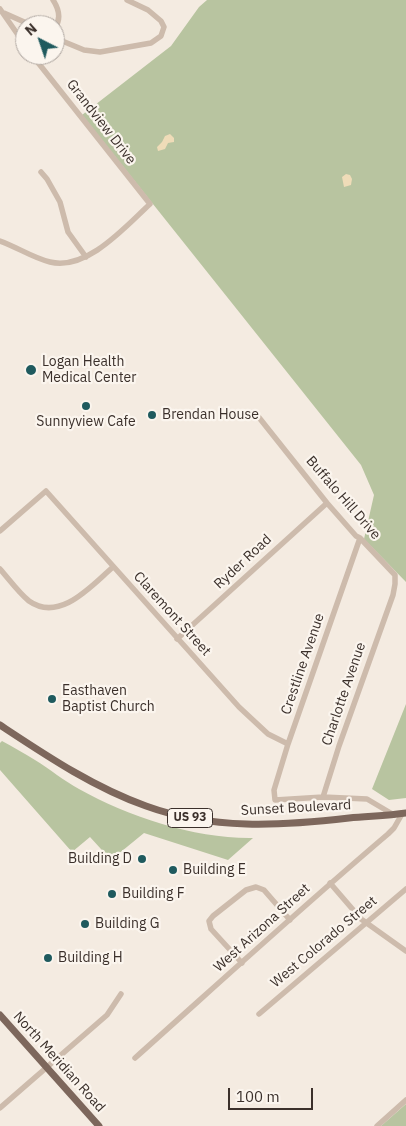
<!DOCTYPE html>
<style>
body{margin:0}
#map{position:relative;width:406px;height:1126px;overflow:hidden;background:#f4ebe1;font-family:"IBM Plex Sans",sans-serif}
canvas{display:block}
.north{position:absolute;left:15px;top:15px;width:50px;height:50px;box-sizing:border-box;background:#fbf5ee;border:1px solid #aea6a0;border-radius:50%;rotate:319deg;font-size:14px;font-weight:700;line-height:20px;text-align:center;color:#3b302b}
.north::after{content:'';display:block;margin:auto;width:18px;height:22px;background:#1f5a5e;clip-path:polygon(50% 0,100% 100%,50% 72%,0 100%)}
.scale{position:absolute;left:228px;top:1088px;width:85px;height:22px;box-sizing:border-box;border:2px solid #3b302b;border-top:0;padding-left:6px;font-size:15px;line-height:18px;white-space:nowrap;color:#3b302b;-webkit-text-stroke:4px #fbf5ee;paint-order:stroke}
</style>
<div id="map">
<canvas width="406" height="1126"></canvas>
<div class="north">N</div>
<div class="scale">100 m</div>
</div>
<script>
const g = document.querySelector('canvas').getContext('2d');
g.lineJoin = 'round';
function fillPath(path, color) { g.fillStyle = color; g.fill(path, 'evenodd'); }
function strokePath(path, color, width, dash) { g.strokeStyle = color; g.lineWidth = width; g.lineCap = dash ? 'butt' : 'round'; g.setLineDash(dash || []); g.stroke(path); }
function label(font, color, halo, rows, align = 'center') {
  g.font = font + ' "IBM Plex Sans",sans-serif'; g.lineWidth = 4.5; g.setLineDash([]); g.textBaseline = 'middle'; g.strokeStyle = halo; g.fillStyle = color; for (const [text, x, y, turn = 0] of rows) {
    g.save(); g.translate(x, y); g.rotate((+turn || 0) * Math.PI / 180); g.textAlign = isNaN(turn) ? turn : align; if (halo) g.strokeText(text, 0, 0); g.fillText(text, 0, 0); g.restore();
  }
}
const green = new Path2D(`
 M 207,0 L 406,0 L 406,582 L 364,539 L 374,495 L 361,465 L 82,115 L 171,46 L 199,7 Z
 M 406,704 L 406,798 L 389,800 L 372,789 Z
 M 2,741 C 13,747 24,753 35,760 C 50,769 64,781 79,789 C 129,817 196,839 253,838 L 228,860 L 144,833 L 111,860 L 90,837 L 72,852 L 0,770 L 0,743 Z
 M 406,1104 L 406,1126 L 381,1126 Z`);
const sand = new Path2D(`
 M 170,134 L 174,138 L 174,142 L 168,143 L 165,149 L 158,151 L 157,147 L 162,142 L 165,136 Z
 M 346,174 L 350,175 L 352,179 L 351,185 L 344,187 L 342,177 Z`);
const minor = new Path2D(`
 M 53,0 C 59,9 61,19 55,28
 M 0,9 L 25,45
 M 4,13 L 31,25
 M 55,38 L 84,50 L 100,52 L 151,43 L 161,36 L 164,27 L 161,21 L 148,10 L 127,0
 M 41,172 L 47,179 L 60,202 L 68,232 L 86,257
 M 0,241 C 17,247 33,258 50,262 C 87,271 125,227 150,204 L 32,55
 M 257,415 L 327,503 L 356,536 L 360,538 L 395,575 L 395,584 L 393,595 L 339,746 L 323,797
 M 0,531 L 46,491 L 239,707 L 268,734 L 288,744
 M 360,538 L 288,744 L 274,790 L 275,800 L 323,797 L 367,799 L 394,815
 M 0,569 C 9,579 18,592 29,601 C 60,623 92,585 113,567
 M 177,639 L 327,503
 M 330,883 L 361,919 L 406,951
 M 242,963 L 211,929 L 209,921 L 213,916 L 246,890 L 256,887 L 264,890 L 290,920
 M 259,1014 L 406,889
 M 135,1058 C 219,983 302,907 388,834 L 394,828 L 402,814
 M 0,1108 L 107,1015 L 121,994
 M 377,1126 L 406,1100`);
const major = new Path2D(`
 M 0,725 C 47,756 93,787 146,806 C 212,830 280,826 349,818 C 368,816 387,816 406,813
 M 0,1015 L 99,1126`);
const markers = [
 [31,370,6,"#1f5a5e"],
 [86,406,5,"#1f5a5e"],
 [152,415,5,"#1f5a5e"],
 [52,699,5,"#1f5a5e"],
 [142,859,5,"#1f5a5e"],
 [173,870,5,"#1f5a5e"],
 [112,894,5,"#1f5a5e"],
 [85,924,5,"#1f5a5e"],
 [48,958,5,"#1f5a5e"]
];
const shields = [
 [190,818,45]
];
const shieldNames = [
 ["US 93",190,818]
];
const streetNames = [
 ["Grandview Drive",101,122,52],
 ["Buffalo Hill Drive",343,498,49],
 ["Ryder Road",243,562,-43],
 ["Claremont Street",172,614,48],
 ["Crestline Avenue",303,664,-71],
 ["Charlotte Avenue",344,694,-71],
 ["Sunset Boulevard",296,808,-3],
 ["West Arizona Street",262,928,-42],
 ["West Colorado Street",324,942,-40],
 ["North Meridian Road",59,1062,48]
];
const poiNames = [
 ["Logan Health",42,362],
 ["Medical Center",42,378],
 ["Brendan House",162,415],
 ["Sunnyview Cafe",86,422,"center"],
 ["Easthaven",62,691],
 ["Baptist Church",62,707],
 ["Building D",132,859,"right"],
 ["Building E",183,870],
 ["Building F",122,894],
 ["Building G",95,924],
 ["Building H",58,958]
];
fillPath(green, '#b8c4a0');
fillPath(sand, '#efdcb8');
strokePath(minor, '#cdbbac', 5.5);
strokePath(major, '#7d675c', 7);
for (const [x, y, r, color] of markers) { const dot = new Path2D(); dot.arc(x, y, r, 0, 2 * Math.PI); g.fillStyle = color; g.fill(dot); strokePath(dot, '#fbf5ee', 2); }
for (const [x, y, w] of shields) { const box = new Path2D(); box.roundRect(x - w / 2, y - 9.5, w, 19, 4); g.fillStyle = '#fbf5ee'; g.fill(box); strokePath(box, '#3b302b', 1); }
label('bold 12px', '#3b302b', null, shieldNames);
label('14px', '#3b302b', '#fbf5ee', streetNames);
label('14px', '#3b302b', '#fbf5ee', poiNames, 'left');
</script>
